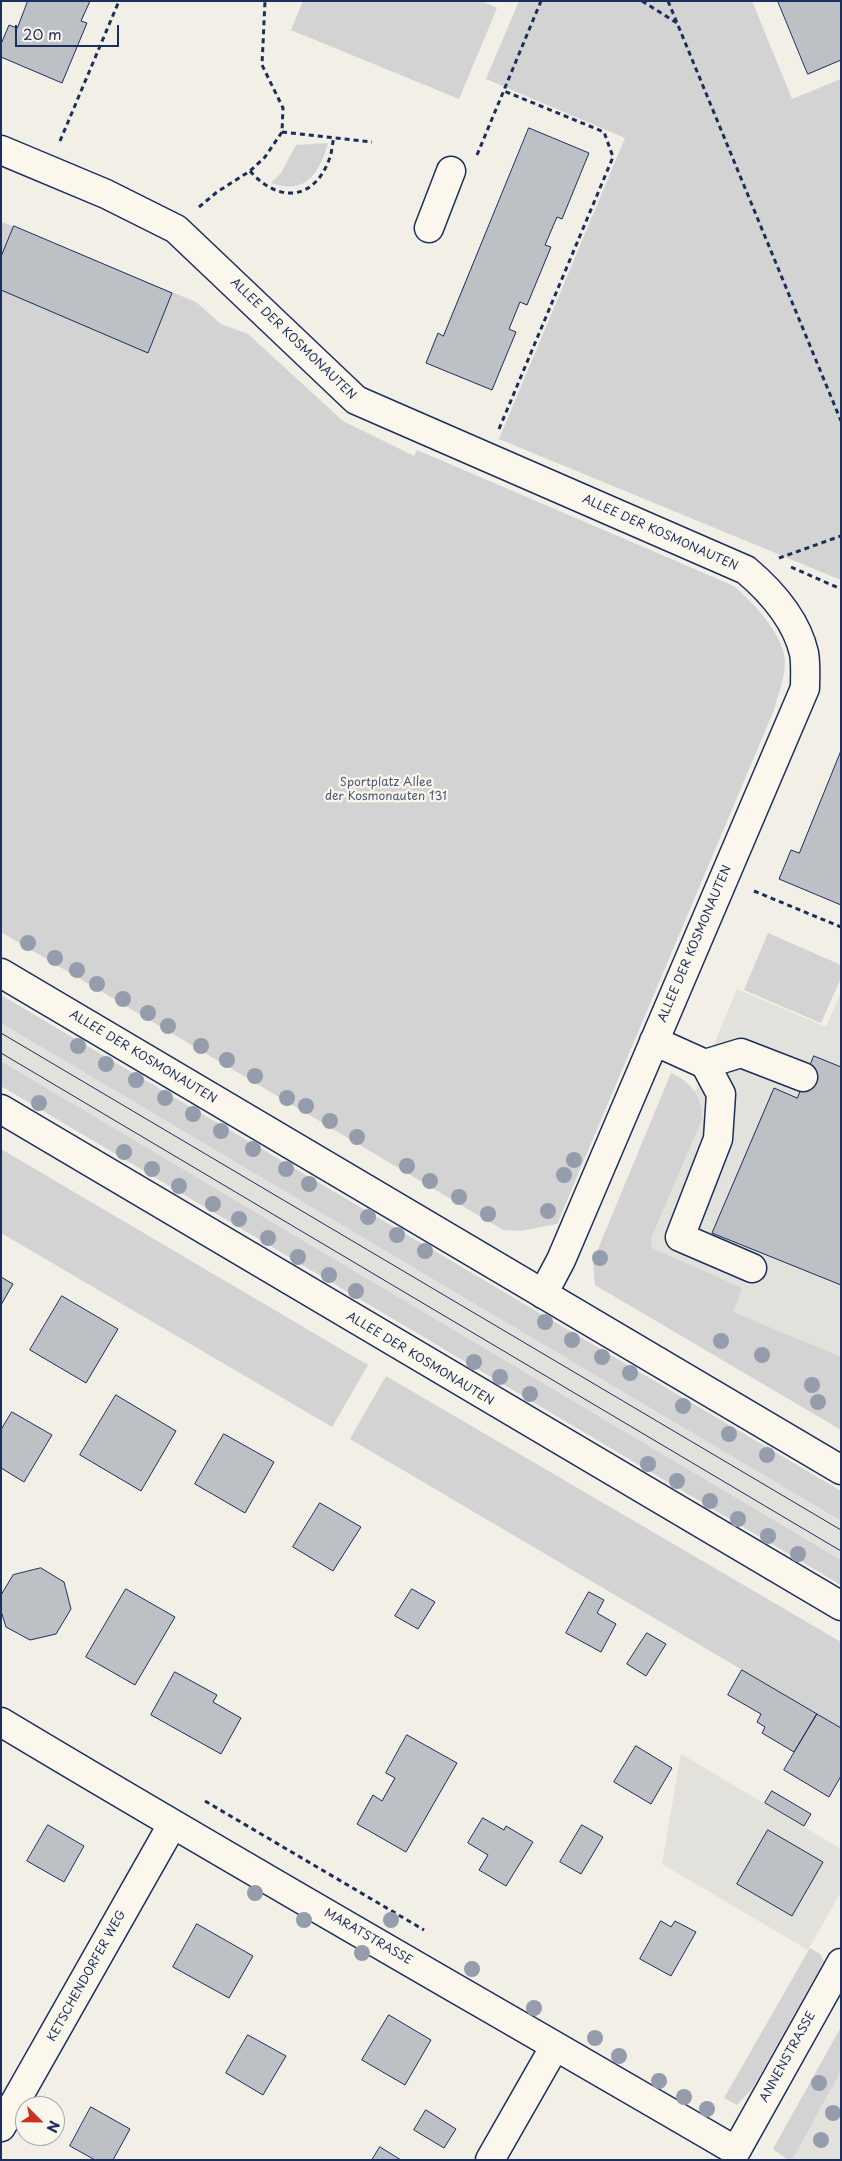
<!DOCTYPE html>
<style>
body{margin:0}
#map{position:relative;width:842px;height:2161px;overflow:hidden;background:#f2efe6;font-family:"Playpen Sans",sans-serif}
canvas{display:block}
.frame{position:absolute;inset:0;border:2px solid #1b2f5e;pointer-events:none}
.north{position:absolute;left:15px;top:2096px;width:50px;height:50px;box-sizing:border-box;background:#fbf7ec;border:1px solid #a1a7b3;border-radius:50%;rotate:113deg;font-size:14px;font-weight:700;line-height:20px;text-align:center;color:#1b2f5e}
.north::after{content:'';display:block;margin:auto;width:18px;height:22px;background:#c8321e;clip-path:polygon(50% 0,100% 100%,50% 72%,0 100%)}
.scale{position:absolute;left:15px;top:25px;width:104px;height:22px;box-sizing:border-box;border:2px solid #1b2f5e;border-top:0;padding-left:6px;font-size:15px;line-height:18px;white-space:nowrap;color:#1b2f5e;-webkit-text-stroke:4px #fbf7ec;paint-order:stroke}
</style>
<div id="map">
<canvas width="842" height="2161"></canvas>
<div class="frame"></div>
<div class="north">N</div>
<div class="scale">20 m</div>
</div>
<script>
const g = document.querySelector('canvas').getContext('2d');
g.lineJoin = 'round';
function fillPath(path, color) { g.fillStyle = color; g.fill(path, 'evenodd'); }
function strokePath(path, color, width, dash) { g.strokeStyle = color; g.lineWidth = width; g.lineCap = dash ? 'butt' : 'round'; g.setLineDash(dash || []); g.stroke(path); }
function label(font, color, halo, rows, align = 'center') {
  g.font = font + ' "Playpen Sans",sans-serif'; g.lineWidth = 4.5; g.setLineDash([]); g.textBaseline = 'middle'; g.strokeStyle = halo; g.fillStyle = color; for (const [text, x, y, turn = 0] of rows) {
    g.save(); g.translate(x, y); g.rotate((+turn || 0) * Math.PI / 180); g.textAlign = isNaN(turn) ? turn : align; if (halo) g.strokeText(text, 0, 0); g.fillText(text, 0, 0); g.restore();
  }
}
const built = new Path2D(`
 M 737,989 L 826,1027 L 841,992 L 841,1361 L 621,1269 Z
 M 1,1023 L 841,1521 L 841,1560 L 1,1061 Z
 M 681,1754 L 841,1849 L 841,1892 L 808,1950 L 662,1864 Z
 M 841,2071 L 841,2160 L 792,2160 L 806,2134 Z`);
const green = new Path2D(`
 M 303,1 L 482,1 L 497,8 L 459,99 L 291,30 Z
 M 519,1 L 752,1 L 792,99 L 841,79 L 841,580 L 499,439 L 625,138 L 486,79 Z
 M 328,143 C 319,174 306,195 271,183 L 281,173 L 296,145 Z
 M 2,222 L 196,302 L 221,324 L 248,334 L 343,421 L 414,456 L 417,450 L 734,586 C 753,603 783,633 785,661 C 785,678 778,695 774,710 L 557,1224 L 520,1231 L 503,1230 L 1,932 Z
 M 768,933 L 841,965 L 841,978 L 821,1023 L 744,990 Z
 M 1,995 L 841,1491 L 841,1521 L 1,1023 Z
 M 1,1061 L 841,1560 L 841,1585 L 1,1086 Z
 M 671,1073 C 691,1082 702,1096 702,1119 L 651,1238 L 652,1248 L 742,1288 L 733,1312 L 841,1357 L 841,1430 L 595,1285 L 593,1261 Z
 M 1,1149 L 368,1365 L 332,1427 L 1,1233 Z
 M 386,1376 L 841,1642 L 841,1728 L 350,1439 Z
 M 810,1948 L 820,1954 L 824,1961 L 752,2089 L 737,2105 L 724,2098 Z
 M 841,2027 L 841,2071 L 792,2160 L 788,2160 L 773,2149 Z`);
const building = new Path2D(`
 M 28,1 L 90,1 L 81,21 L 87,23 L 62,83 L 1,57 L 1,44 L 9,25 L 17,28 Z
 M 778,1 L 841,1 L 841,60 L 808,74 Z
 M 529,128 L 589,153 L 562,219 L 557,217 L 545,245 L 551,247 L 527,305 L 520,302 L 509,329 L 516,332 L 492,390 L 426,363 L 438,333 L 443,336 Z
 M 14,226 L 172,293 L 148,353 L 1,290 L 1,257 Z
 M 841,751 L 841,905 L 779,879 L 791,850 L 799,853 Z
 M 814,1056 L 841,1067 L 841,1285 L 712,1233 L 774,1088 L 797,1098 Z
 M 1,1277 L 13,1284 L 1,1305 Z
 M 62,1296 L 118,1329 L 86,1383 L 30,1350 Z
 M 116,1395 L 176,1431 L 141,1491 L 80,1455 Z
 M 12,1412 L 52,1435 L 24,1482 L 1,1468 L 1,1430 Z
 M 224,1434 L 274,1462 L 245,1513 L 195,1484 Z
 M 320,1503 L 361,1527 L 333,1571 L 293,1547 Z
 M 41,1568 L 64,1582 L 71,1609 L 56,1634 L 30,1640 L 6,1627 L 1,1611 L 1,1595 L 13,1575 Z
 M 126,1589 L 175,1617 L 135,1685 L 86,1657 Z
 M 412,1589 L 435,1602 L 418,1629 L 395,1616 Z
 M 589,1592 L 604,1600 L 597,1613 L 616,1624 L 601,1652 L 566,1633 Z
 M 647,1633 L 666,1644 L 646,1676 L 627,1664 Z
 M 742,1670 L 817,1714 L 794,1752 L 762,1733 L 765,1727 L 757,1722 L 761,1714 L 728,1695 Z
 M 175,1672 L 217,1695 L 213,1702 L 241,1718 L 221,1754 L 151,1715 Z
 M 817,1714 L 841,1728 L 841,1776 L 829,1797 L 784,1770 Z
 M 407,1735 L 457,1763 L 406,1852 L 357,1824 L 373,1795 L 382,1801 L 395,1778 L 386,1773 Z
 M 636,1746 L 672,1768 L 651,1804 L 614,1782 Z
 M 772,1791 L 811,1814 L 804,1826 L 765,1803 Z
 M 483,1818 L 504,1830 L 506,1826 L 533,1842 L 506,1886 L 479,1870 L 488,1855 L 468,1843 Z
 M 48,1825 L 84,1846 L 64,1882 L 27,1861 Z
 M 582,1825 L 603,1837 L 581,1874 L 560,1862 Z
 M 768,1830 L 823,1862 L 792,1916 L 737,1884 Z
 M 661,1921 L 671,1927 L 675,1921 L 696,1932 L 671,1976 L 640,1959 Z
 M 197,1924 L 253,1956 L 229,1998 L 173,1967 Z
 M 389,2015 L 431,2040 L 405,2085 L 362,2060 Z
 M 248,2035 L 286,2056 L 263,2095 L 226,2073 Z
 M 91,2107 L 130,2129 L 113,2160 L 95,2160 L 70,2146 Z
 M 426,2110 L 456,2129 L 444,2148 L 414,2130 Z
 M 380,2147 L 401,2160 L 372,2160 Z`);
const path = new Path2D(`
 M 642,1 L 677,23
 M 668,1 L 841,421
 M 282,132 L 372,142
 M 60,141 L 119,1
 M 477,155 L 541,1
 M 250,171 C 277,202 313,202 329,160 C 332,153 332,145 334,137
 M 199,207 L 217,192 L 250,171 L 265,157 L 282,132 L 283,108 L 262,65 L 265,1
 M 499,429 L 613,157 L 604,132 L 504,91
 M 779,558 L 841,536
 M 791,567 L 841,589
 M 754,891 L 841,927
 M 205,1801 L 424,1930`);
const minor = new Path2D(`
 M 1,150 L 106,194 L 176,229 L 356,400 L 746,570 C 772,592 796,619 804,653 C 806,664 805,677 805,688 L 561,1260 L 543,1294
 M 429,228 L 451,171
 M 654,1041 L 705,1064 L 721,1094 L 718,1139 L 680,1237 L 752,1268
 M 705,1064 L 741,1053 L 803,1077
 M 1,1722 C 244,1868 491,2008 736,2151 L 841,1963
 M 1,2127 L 172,1825
 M 490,2160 L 555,2046`);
const major = new Path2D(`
 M 1,973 L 841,1470
 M 1,1109 L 841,1606`);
const tram = new Path2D(`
 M 1,1033 L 841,1530
 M 1,1053 L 841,1551`);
const trees = [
 [28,943],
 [55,958],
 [77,970],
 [97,984],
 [123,999],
 [148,1013],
 [168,1026],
 [78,1046],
 [201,1046],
 [227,1060],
 [106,1064],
 [255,1076],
 [136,1080],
 [165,1098],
 [287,1098],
 [39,1103],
 [306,1106],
 [193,1114],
 [330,1121],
 [221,1131],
 [357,1137],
 [253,1149],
 [124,1152],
 [574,1160],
 [407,1166],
 [152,1169],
 [286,1169],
 [564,1175],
 [430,1181],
 [309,1184],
 [179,1186],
 [459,1197],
 [213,1204],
 [548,1211],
 [488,1214],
 [368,1217],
 [239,1219],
 [397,1235],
 [268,1238],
 [425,1251],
 [298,1257],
 [600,1258],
 [329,1275],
 [356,1291],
 [545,1322],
 [572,1340],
 [721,1341],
 [762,1355],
 [602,1357],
 [474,1362],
 [630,1373],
 [500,1377],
 [812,1385],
 [530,1394],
 [818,1402],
 [683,1406],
 [729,1434],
 [767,1455],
 [648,1464],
 [677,1481],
 [710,1501],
 [738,1519],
 [768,1536],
 [798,1554],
 [255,1893],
 [304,1920],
 [391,1920],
 [362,1953],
 [472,1969],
 [534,2008],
 [595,2038],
 [619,2056],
 [659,2081],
 [819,2083],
 [684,2097],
 [707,2109],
 [833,2113],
 [821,2140]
];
const streetNames = [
 ["ALLEE DER KOSMONAUTEN",293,339,44],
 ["ALLEE DER KOSMONAUTEN",660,533,24],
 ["ALLEE DER KOSMONAUTEN",695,944,-67],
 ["ALLEE DER KOSMONAUTEN",143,1057,31],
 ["ALLEE DER KOSMONAUTEN",420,1359,31],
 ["MARATSTRASSE",368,1937,30],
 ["KETSCHENDORFER WEG",87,1976,-61],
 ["ANNENSTRASSE",788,2057,-61]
];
const parkNames = [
 ["Sportplatz Allee",386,783],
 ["der Kosmonauten 131",386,797]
];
fillPath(built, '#e2e1dc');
fillPath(green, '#d2d3d2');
fillPath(building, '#bdc0c4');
strokePath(building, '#1b2f5e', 1);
strokePath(minor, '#1b2f5e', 31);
strokePath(major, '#1b2f5e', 31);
strokePath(path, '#1b2f5e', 3, [5, 4]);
strokePath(minor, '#fbf7ec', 28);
strokePath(major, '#fbf7ec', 28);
strokePath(tram, '#1b2f5e', 1);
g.fillStyle = '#959cab';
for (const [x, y] of trees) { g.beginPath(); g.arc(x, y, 8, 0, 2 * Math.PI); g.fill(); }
label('12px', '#1b2f5e', '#fbf7ec', streetNames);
label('12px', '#49587b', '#fbf7ec', parkNames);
</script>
